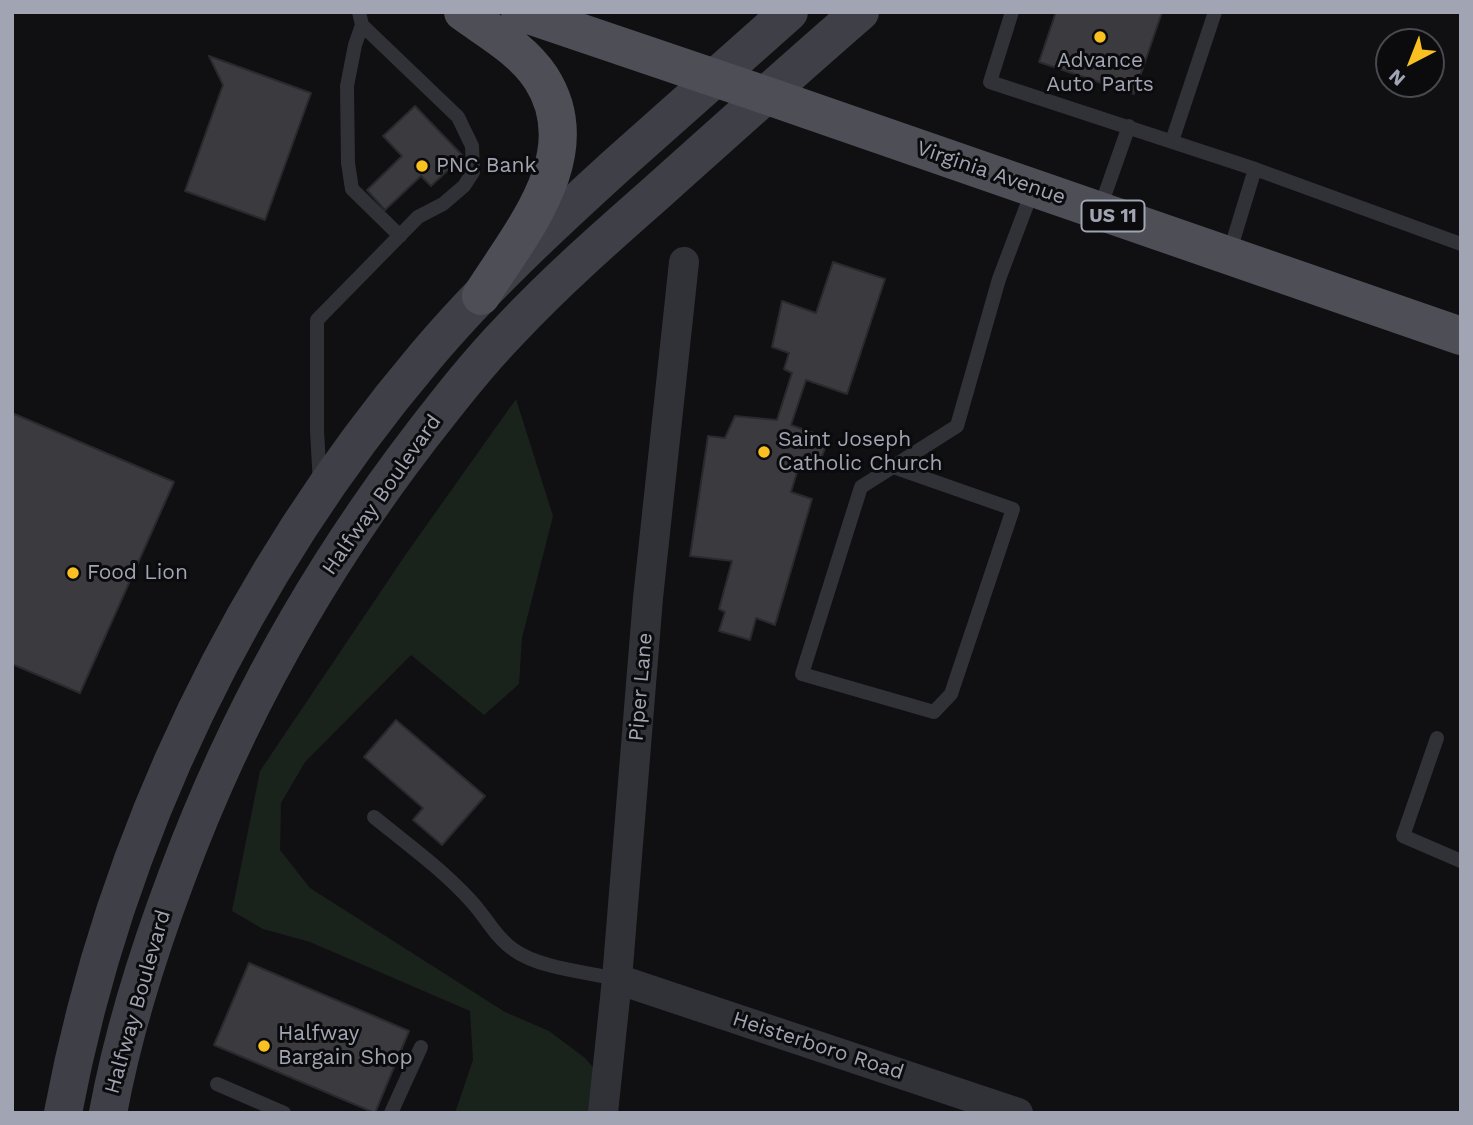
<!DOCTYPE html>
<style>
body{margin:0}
#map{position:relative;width:1473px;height:1125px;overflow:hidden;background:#101012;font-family:"Work Sans",sans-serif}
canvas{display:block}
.frame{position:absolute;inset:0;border:14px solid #a1a5b3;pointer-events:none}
.north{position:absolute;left:1375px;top:28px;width:70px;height:70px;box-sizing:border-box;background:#0b0b0d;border:2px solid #47494f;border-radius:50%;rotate:222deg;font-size:19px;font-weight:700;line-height:28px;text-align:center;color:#a1a5b3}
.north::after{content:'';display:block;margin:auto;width:24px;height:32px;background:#fabf20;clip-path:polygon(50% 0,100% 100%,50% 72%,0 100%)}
</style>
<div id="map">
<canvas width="1473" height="1125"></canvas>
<div class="frame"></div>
<div class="north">N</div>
</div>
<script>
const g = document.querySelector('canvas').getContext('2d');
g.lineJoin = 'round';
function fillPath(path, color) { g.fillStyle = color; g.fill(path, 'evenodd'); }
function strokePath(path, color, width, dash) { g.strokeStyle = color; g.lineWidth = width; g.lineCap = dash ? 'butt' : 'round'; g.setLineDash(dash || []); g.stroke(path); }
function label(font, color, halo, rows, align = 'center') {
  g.font = font + ' "Work Sans",sans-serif'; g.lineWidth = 6; g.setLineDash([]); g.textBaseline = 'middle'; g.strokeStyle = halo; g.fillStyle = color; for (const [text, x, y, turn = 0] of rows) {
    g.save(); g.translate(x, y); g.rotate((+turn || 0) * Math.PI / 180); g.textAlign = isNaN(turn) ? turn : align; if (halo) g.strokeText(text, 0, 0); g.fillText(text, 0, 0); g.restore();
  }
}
const green = new Path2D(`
 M 516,399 L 553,516 L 522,638 L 519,684 L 484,715 L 411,655 L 305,762 L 281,803 L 280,850 L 310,888 L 505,1012 L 549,1031 L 585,1058 L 599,1074 L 597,1113 L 455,1113 L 473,1060 L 470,1011 L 310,942 L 263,929 L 232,911 L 260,771 L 406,554 Z`);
const building = new Path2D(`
 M 1056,12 L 1162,12 L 1134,94 L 1039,62 Z
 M 209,56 L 311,93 L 265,220 L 185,191 L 223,85 Z
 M 415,106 L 463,156 L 431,186 L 421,176 L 385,210 L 367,190 L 402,156 L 383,136 Z
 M 833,262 L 885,279 L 847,394 L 806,380 L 791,425 L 819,435 L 817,440 L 827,443 L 818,467 L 800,462 L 791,492 L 812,499 L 775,625 L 756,618 L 750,640 L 719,631 L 725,612 L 719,609 L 732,561 L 690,556 L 708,436 L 725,438 L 735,416 L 777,420 L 792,373 L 784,369 L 789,353 L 772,347 L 782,301 L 816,313 Z
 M 12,413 L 174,482 L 80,693 L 12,664 Z
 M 396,720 L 485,796 L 442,845 L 413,820 L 423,808 L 364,757 Z
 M 249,963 L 409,1031 L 375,1113 L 214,1045 Z`);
const service = new Path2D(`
 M 1012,12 L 990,82 L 1255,169 L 1229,254
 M 362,25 L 355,45 L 347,86 L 348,163 L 352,189 L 400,236
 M 1172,141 L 1215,12
 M 1255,169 L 1461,244
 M 1099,211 L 1129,126
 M 893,467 L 1013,509 L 951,694 L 934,712 L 802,674 L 861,487 L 957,426 L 999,279 L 1033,189
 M 320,484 L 317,431 L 317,320 L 418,217 L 443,204 L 464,186 L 473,172 L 472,146 L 458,117 L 362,25 L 359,12
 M 1437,738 L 1403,836 L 1461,861
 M 374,817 C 407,844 442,869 471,901 C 486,917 496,938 514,950 C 539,968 586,972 617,979
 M 217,1084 L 284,1113
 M 391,1113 L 421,1047`);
const minor = new Path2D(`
 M 617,979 L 1018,1113
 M 603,1113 L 617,979 L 648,598 L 684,262`);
const secondary = new Path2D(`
 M 63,1113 C 115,837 244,571 425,357 C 483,288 550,226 617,165 C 674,114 731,63 789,12
 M 108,1113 C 123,1032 148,953 177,876 C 236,717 318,570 422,435 C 450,399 478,363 510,330 C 555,282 605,238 655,194 C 723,133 791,72 860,12`);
const primary = new Path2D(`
 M 463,12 C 489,31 522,49 541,78 C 590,154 521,232 481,296
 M 520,12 L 765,95 L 1461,336`);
const markers = [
 [1100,37,7,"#fabf20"],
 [422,166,7,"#fabf20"],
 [764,452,7,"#fabf20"],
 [73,573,7,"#fabf20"],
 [264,1046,7,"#fabf20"]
];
const shields = [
 [1113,216,63]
];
const shieldNames = [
 ["US 11",1113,216]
];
const poiNames = [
 ["Advance",1100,61,"center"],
 ["Auto Parts",1100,85,"center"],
 ["PNC Bank",436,166],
 ["Saint Joseph",778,440],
 ["Catholic Church",778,464],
 ["Food Lion",87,573],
 ["Halfway",278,1034],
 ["Bargain Shop",278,1058]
];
const streetNames = [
 ["Virginia Avenue",991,173,19],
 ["Halfway Boulevard",382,495,-55],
 ["Piper Lane",641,687,-85],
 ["Halfway Boulevard",138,1002,-74],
 ["Heisterboro Road",818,1046,18]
];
fillPath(green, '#1a221c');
fillPath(building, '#3a3a3f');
strokePath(building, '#2a2a2e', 2);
strokePath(service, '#313237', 14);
strokePath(minor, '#313237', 30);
strokePath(secondary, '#3f4047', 38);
strokePath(primary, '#4d4e56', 38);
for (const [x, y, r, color] of markers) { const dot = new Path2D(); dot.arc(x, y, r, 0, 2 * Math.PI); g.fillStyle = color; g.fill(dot); strokePath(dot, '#0b0b0d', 2.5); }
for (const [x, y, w] of shields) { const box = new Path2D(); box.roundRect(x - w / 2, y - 15.5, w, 31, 5); g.fillStyle = '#0b0b0d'; g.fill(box); strokePath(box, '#a1a5b3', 2); }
label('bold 19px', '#a1a5b3', null, shieldNames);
label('21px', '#a1a5b3', '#0b0b0d', poiNames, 'left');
label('21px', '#a1a5b3', '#0b0b0d', streetNames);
</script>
